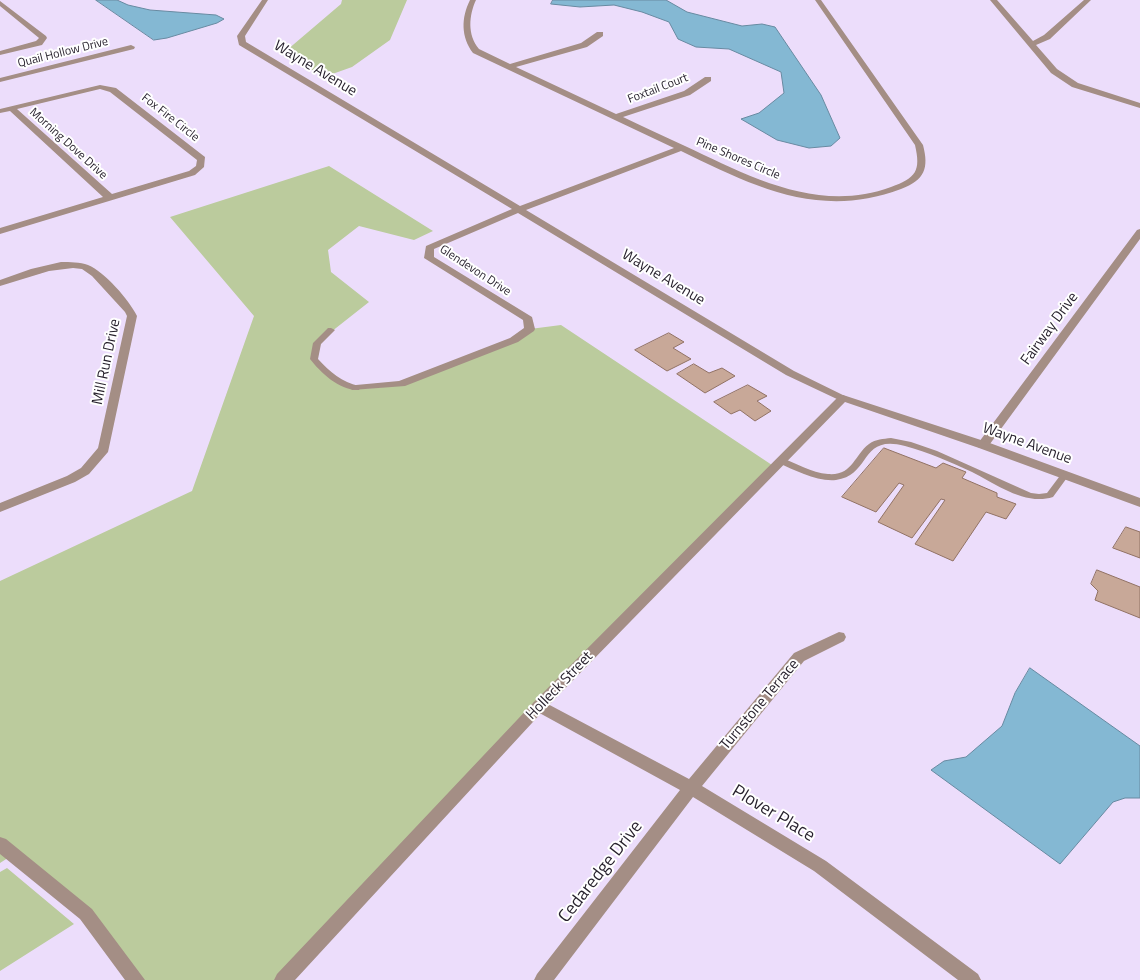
<!DOCTYPE html>
<style>
body{margin:0}
canvas{display:block;background:#ecddfb}
</style>
<canvas width="1140" height="980"></canvas>
<script>
const g = document.querySelector('canvas').getContext('2d');
g.lineJoin = 'round';
function fillPath(path, color) { g.fillStyle = color; g.fill(path, 'evenodd'); }
function strokePath(path, color, width, dash) { g.strokeStyle = color; g.lineWidth = width; g.lineCap = dash ? 'butt' : 'round'; g.setLineDash(dash || []); g.stroke(path); }
function label(font, color, halo, rows, align = 'center') {
  g.font = font + ' "Titillium Web",sans-serif'; g.lineWidth = 4; g.setLineDash([]); g.textBaseline = 'middle'; g.strokeStyle = halo; g.fillStyle = color; for (const [text, x, y, turn = 0] of rows) {
    g.save(); g.translate(x, y); g.rotate((+turn || 0) * Math.PI / 180); g.textAlign = isNaN(turn) ? turn : align; if (halo) g.strokeText(text, 0, 0); g.fillText(text, 0, 0); g.restore();
  }
}
const green = new Path2D(`
 M 342,0 L 407,0 L 390,40 L 352,67 L 324,77 L 300,63 L 287,50 L 341,4 Z
 M 329,166 L 433,231 L 414,240 L 359,226 L 328,250 L 331,272 L 369,302 L 317,343 L 314,359 C 322,369 345,387 358,388 C 403,392 471,357 514,340 L 530,329 L 561,325 L 775,467 L 285,980 L 136,980 L 85,914 L 14,854 L 0,863 L 0,581 L 192,491 L 254,316 L 170,217 Z
 M 7,868 L 74,924 L 0,971 L 0,872 Z`);
const water = new Path2D(`
 M 96,0 L 117,0 L 128,5 L 150,10 L 216,15 L 224,19 L 217,23 L 167,38 L 154,40 Z
 M 553,0 L 666,0 L 687,12 L 742,26 L 762,24 L 775,27 L 821,95 L 840,138 L 831,146 L 809,148 L 777,140 L 741,119 L 759,113 L 784,93 L 781,72 L 729,49 L 696,47 L 678,39 L 669,22 L 642,12 L 614,5 L 580,7 L 551,4 Z
 M 1030,668 L 1140,746 L 1140,798 L 1125,798 L 1113,802 L 1060,864 L 931,770 L 944,761 L 966,757 L 1002,726 L 1015,693 Z`);
const building = new Path2D(`
 M 669,333 L 684,342 L 673,348 L 691,359 L 667,371 L 635,350 Z
 M 694,364 L 709,373 L 722,368 L 735,376 L 705,393 L 677,374 Z
 M 748,385 L 767,396 L 757,401 L 771,411 L 755,421 L 740,410 L 731,414 L 714,402 Z
 M 884,448 L 936,468 L 943,463 L 966,472 L 962,478 L 997,493 L 997,497 L 1016,504 L 1006,519 L 986,512 L 953,561 L 915,544 L 945,500 L 941,499 L 912,538 L 878,522 L 904,485 L 899,483 L 876,512 L 842,497 Z
 M 1126,527 L 1140,532 L 1140,558 L 1113,548 Z
 M 1097,570 L 1140,587 L 1140,618 L 1095,600 L 1098,591 L 1091,584 Z`);
const service = new Path2D(`
 M 328,328 L 331,328 L 335,330 L 321,344 L 318,359 C 330,372 342,382 359,386 L 360,388 L 359,390 C 340,391 321,373 310,359 L 313,343 Z
 M 891,438 L 911,442 L 937,451 L 1031,493 L 1039,494 L 1047,493 L 1062,473 L 1065,472 L 1069,475 L 1053,497 C 1025,506 996,484 972,472 C 950,462 928,452 905,446 C 859,434 872,475 836,480 C 817,482 795,470 778,463 L 777,461 L 781,458 C 797,463 811,473 828,474 C 853,476 854,455 869,444 C 876,439 883,439 891,438 Z`);
const minor = new Path2D(`
 M 262,0 L 268,0 L 245,36 L 246,42 L 520,206 L 674,148 L 473,53 C 461,37 461,18 470,0 L 476,0 C 469,15 467,35 479,49 L 510,64 L 581,43 L 597,32 L 603,32 L 603,36 L 587,47 L 516,67 L 616,114 L 684,91 L 705,77 L 711,77 L 711,81 L 690,95 L 623,117 C 643,127 664,136 685,146 C 749,176 818,214 891,187 C 916,178 921,171 915,145 L 815,0 L 821,0 L 923,145 C 929,168 925,180 901,189 C 819,220 753,186 681,151 L 526,210 L 794,371 L 849,398 L 843,401 L 839,400 L 786,375 L 518,213 L 434,249 L 434,257 L 532,317 L 535,329 L 534,331 L 518,342 L 405,386 L 352,390 L 350,388 L 352,386 L 356,385 L 399,381 L 510,338 L 524,328 L 523,320 L 424,258 L 426,246 L 512,209 L 239,45 L 237,36 Z
 M 990,0 L 997,0 L 1033,41 L 1044,35 L 1084,0 L 1091,0 L 1050,39 L 1036,45 L 1057,69 L 1078,83 L 1140,103 L 1140,108 L 1072,87 L 1051,73 Z
 M 0,1 L 46,36 L 47,38 L 42,45 L 0,55 L 0,51 L 36,41 L 39,38 L 0,6 Z
 M 131,45 L 135,47 L 134,49 L 0,82 L 0,78 Z
 M 100,85 L 116,88 L 205,157 L 204,167 L 195,175 L 0,234 L 0,228 L 103,197 L 10,111 L 0,113 L 0,109 ZM 100,89 L 110,92 L 197,160 L 196,166 L 189,171 L 112,194 L 17,109 Z
 M 1140,229 L 1140,239 L 987,448 L 979,448 L 977,445 L 979,442 L 1137,230 Z
 M 61,262 C 70,262 80,262 88,265 C 105,272 129,300 137,316 L 108,452 L 89,474 L 75,482 L 0,512 L 0,503 L 67,476 L 81,468 L 98,448 L 127,316 L 125,312 L 92,276 L 82,269 L 73,268 L 49,271 L 0,286 L 0,280 L 31,269 Z
 M 839,632 L 844,633 L 846,637 L 844,641 L 804,661 L 702,786 L 826,861 L 978,974 L 981,980 L 958,980 L 814,871 L 693,797 L 554,980 L 534,980 L 537,974 L 680,790 L 534,710 L 532,706 L 534,702 L 539,700 L 544,702 L 689,779 L 794,653 Z`);
const tertiary = new Path2D(`
 M 843,395 L 987,442 L 1140,498 L 1140,507 L 979,448 L 845,402 L 544,710 L 295,980 L 274,980 L 277,974 L 534,702 L 839,396 Z
 M 0,837 L 6,839 L 92,909 L 145,980 L 125,980 L 80,919 L 0,854 Z`);
const farStreetnames = [
 ["Quail Hollow Drive",63,53,-14],
 ["Foxtail Court",658,89,-21],
 ["Fox Fire Circle",170,118,38],
 ["Morning Dove Drive",68,144,42],
 ["Pine Shores Circle",738,159,23],
 ["Glendevon Drive",475,271,33]
];
const streetNames = [
 ["Wayne Avenue",315,69,31],
 ["Wayne Avenue",663,278,31],
 ["Fairway Drive",1050,329,-54],
 ["Mill Run Drive",107,362,-78],
 ["Wayne Avenue",1027,444,20],
 ["Holleck Street",560,686,-46],
 ["Turnstone Terrace",760,705,-50]
];
const nearStreetnames = [
 ["Plover Place",773,814,31],
 ["Cedaredge Drive",601,872,-52]
];
fillPath(green, '#bbcb9d');
fillPath(water, '#84b8d3');
strokePath(water, '#688aa1', 1);
fillPath(building, '#c8a898');
strokePath(building, '#917264', 1);
fillPath(service, '#a48e85');
fillPath(minor, '#a48e85');
fillPath(tertiary, '#a48e85');
label('12px', '#251f2b', '#fff', farStreetnames);
label('15px', '#251f2b', '#fff', streetNames);
label('18px', '#251f2b', '#fff', nearStreetnames);
</script>
